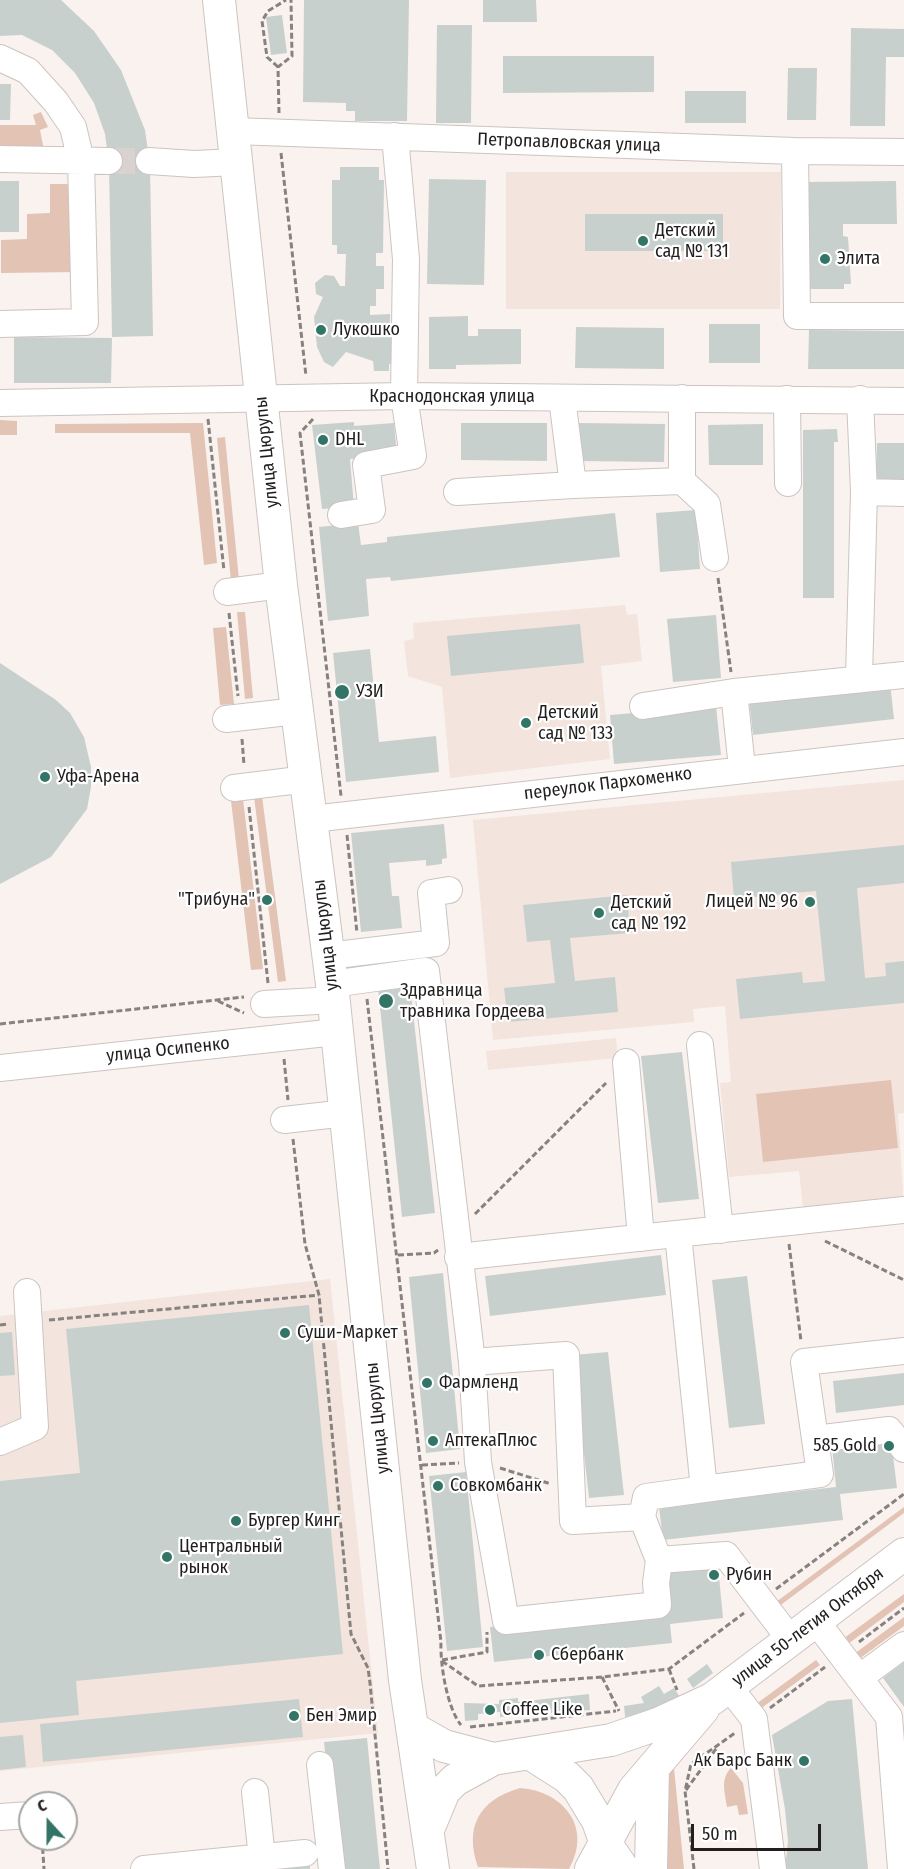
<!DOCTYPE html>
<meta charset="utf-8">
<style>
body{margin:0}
#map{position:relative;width:904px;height:1869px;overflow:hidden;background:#faf2ef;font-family:"Fira Sans Condensed",sans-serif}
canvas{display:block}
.north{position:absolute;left:18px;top:1791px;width:60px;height:60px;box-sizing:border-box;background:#fff;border:2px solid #a6a5a5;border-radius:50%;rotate:339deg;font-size:16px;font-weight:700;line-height:24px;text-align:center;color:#211e1d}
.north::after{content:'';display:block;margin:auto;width:21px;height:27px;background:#327466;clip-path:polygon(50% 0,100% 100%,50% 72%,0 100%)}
.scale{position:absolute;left:691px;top:1824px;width:130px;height:27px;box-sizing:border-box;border:3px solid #211e1d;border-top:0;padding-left:8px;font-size:18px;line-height:21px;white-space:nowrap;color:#211e1d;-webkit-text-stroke:4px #fff;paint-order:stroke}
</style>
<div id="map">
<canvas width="904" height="1869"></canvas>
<div class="north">С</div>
<div class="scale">50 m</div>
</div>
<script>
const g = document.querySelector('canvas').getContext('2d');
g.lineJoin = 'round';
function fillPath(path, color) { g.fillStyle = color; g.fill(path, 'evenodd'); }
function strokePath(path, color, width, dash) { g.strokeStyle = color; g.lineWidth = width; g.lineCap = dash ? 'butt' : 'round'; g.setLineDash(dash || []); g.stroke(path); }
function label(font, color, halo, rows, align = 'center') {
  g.font = font + ' "Fira Sans Condensed",sans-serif'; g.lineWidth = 4.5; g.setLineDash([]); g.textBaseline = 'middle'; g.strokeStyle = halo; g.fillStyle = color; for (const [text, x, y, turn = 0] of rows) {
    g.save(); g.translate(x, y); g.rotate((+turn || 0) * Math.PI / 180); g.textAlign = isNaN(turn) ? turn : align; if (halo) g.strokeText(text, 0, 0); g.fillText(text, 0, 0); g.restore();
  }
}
const built = new Path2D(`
 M 506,172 L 781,172 L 780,309 L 506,309 Z
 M 625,605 L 627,615 L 637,614 L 642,661 L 601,666 L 610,759 L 450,778 L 442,687 L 408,676 L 404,641 L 414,639 L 413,623 Z
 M 904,780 L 904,1113 L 898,1114 L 904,1208 L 804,1217 L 799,1171 L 729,1177 L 720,1083 L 731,1082 L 725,1006 L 693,1009 L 694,1022 L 493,1040 L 473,820 Z
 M 616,1038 L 618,1058 L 488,1070 L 486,1051 Z
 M 330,1279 L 378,1733 L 0,1771 L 0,1316 Z`);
const green = new Path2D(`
 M 41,112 L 48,127 L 40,130 L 44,150 L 0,148 L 0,125 L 36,125 L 33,115 Z
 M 50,184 L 70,184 L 78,272 L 1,273 L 1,240 L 27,239 L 27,214 L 50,213 Z
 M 0,420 L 17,421 L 17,435 L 0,435 Z
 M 203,423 L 217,563 L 204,565 L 190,433 L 55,433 L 55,424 Z
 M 225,437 L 239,580 L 231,581 L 217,438 Z
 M 237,612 L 245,612 L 253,698 L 245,699 Z
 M 226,627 L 234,704 L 220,705 L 213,628 Z
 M 262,796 L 286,981 L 278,982 L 254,797 Z
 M 243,799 L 263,969 L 251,970 L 231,801 Z
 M 891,1080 L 898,1148 L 763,1162 L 756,1094 Z
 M 904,1507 L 904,1513 L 778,1607 L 772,1605 Z
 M 904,1594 L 904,1602 L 844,1647 L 840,1641 Z
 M 904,1617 L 904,1626 L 855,1662 L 850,1657 Z
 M 816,1660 L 820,1665 L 756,1712 L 752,1707 Z
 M 674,1768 L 684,1869 L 665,1869 L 668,1774 Z
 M 731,1768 L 743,1783 L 748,1814 L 739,1815 L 737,1805 L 727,1807 C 725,1792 720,1779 731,1768 Z
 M 520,1788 C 563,1791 593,1827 569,1869 L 478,1867 C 464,1827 479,1800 520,1788 Z`);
const building = new Path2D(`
 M 0,0 L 61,0 L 94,31 L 121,70 L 145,130 L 150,165 L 153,336 L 112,337 L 109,164 L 105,134 L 94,103 L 75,73 L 52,50 L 22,35 L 0,36 Z
 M 304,0 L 409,0 L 407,121 L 355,121 L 355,111 L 346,111 L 346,103 L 303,102 Z
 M 483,0 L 536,0 L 537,22 L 483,22 Z
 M 282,15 L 287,53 L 271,55 L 266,17 Z
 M 437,25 L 472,25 L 471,123 L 436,123 Z
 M 851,28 L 904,29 L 904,57 L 886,57 L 885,126 L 850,126 Z
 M 503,56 L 654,56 L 654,92 L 503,93 Z
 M 788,68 L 817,68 L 816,120 L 787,120 Z
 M 0,84 L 11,84 L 10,120 L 0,120 Z
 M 685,91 L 746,91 L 746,123 L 685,123 Z
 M 340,167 L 379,167 L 379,180 L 384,180 L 383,253 L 376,253 L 376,266 L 384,266 L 384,289 L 376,289 L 376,306 L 370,306 L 370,315 L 390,314 L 390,325 L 401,325 L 401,364 L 389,364 L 389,371 L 374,371 L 373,361 L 346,352 L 333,367 L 324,362 L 317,347 L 314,317 L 323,297 L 316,294 L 315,283 L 325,275 L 334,276 L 340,286 L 345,286 L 346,254 L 337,254 L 337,245 L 332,245 L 332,180 L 340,180 Z
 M 429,179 L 486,180 L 484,285 L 427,284 Z
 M 0,181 L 19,181 L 19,232 L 0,232 Z
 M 896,181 L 897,224 L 843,224 L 843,236 L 848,237 L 851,284 L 844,284 L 844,289 L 807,289 L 805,182 Z
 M 585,214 L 723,214 L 723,251 L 585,251 Z
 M 468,316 L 468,336 L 478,336 L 478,329 L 521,329 L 521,364 L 456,365 L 456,369 L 429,369 L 429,317 Z
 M 709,324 L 760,324 L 760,363 L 709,363 Z
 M 576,327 L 664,328 L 664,369 L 575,368 Z
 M 809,330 L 904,331 L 904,369 L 808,369 Z
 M 14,337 L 112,338 L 111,383 L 14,383 Z
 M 354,422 L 354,426 L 394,423 L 397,455 L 350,459 L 354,507 L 322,509 L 312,425 Z
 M 461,423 L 547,423 L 547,461 L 461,460 Z
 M 578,423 L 665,424 L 664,462 L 578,461 Z
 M 763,424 L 763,465 L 709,465 L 708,425 Z
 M 837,429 L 838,442 L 834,442 L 834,598 L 803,598 L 803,430 Z
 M 877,443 L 904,443 L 904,481 L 876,480 Z
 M 696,510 L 700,569 L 660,572 L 656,513 Z
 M 615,513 L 620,557 L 391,581 L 390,577 L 366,579 L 369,616 L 328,621 L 319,527 L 358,523 L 361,545 L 387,542 L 387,537 Z
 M 716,615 L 721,678 L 673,682 L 667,619 Z
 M 580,624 L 584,663 L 451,676 L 447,636 Z
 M 370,649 L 379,742 L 436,736 L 439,772 L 346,782 L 333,653 Z
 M 0,663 L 56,700 L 70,713 L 84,737 L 91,767 L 91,787 L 87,809 L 51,857 L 0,884 Z
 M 890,683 L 894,719 L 753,735 L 749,699 Z
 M 716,706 L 721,755 L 614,764 L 610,715 Z
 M 444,824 L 447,858 L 442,859 L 442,864 L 426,866 L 426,860 L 389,863 L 392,896 L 399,896 L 402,928 L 361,932 L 351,833 Z
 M 904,845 L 904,883 L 857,888 L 865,978 L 886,976 L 885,963 L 904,961 L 904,1003 L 740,1019 L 736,979 L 802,972 L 803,983 L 825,981 L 816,891 L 734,899 L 731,862 Z
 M 627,895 L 630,933 L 570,938 L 575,981 L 615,977 L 618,1012 L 508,1022 L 504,988 L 555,983 L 550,940 L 527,942 L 523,905 Z
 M 410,984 L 435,1213 L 402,1217 L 378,988 Z
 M 682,1052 L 699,1199 L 658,1203 L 641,1056 Z
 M 661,1255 L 666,1295 L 490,1316 L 485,1276 Z
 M 443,1273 L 460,1449 L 426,1453 L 409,1277 Z
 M 747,1276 L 765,1424 L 729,1428 L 712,1280 Z
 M 309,1305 L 343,1654 L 76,1681 L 79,1715 L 0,1723 L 0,1481 L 80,1473 L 66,1329 Z
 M 12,1332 L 15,1375 L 0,1376 L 0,1333 Z
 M 608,1352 L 624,1495 L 589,1498 L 573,1355 Z
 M 904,1373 L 904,1405 L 836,1413 L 833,1381 Z
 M 891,1440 L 897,1488 L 840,1494 L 843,1520 L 663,1540 L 659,1507 L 836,1487 L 832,1447 Z
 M 466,1472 L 483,1647 L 447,1651 L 429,1476 Z
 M 718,1566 L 723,1618 L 670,1624 L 672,1643 L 494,1662 L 490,1627 L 669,1607 L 665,1571 Z
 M 904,1662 L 904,1707 L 883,1678 Z
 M 707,1664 L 713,1673 L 693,1688 L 687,1679 Z
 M 659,1686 L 664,1694 L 674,1688 L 680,1697 L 657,1712 L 625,1717 L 624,1706 L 644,1703 L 641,1697 Z
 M 589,1694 L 590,1710 L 551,1713 L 551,1709 L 519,1711 L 519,1715 L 500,1717 L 500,1712 L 478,1714 L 478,1720 L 465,1721 L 464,1703 L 499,1704 L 499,1700 L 518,1698 L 518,1702 Z
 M 299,1699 L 303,1737 L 43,1762 L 40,1724 Z
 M 852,1699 L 868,1869 L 785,1869 L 788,1841 L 785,1809 L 772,1735 L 828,1701 Z
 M 23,1735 L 26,1767 L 0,1770 L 0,1737 Z
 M 367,1738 L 380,1869 L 337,1869 L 324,1742 Z
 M 310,1864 L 310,1869 L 277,1869 L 277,1867 Z`);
const minorTunnel = new Path2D(`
 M 109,161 L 149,161`);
const path = new Path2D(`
 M 278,67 L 267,57 L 262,21 L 268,11 L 286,0
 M 279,113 L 278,67 L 292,56 L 291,0
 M 281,153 L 306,376
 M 208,419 L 224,571
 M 313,419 L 300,433 L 341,796
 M 718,578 L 731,672
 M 229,613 L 238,696
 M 242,739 L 244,765
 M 249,807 L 268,983
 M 347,835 L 357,933
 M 367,999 L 441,1642 C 440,1664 447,1708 461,1725
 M 218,1001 L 244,1013
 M 0,1024 L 244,997
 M 284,1059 L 288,1100
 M 293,1139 L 305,1244 L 319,1295 L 351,1634 L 368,1668 L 370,1683 L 388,1869
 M 475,1214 L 606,1083
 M 825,1241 L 904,1280
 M 789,1244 L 801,1341
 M 398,1255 L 434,1253 L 438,1250
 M 49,1320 L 319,1295
 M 0,1325 L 9,1324
 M 422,1465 L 459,1463
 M 500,1468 L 551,1484
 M 776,1589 L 904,1494
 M 859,1642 L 904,1608
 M 442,1660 L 487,1652 L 487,1632
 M 442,1661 L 478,1686 L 602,1677 L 669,1669 L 744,1613
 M 669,1669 L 677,1690
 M 602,1677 L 619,1711
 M 770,1708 L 825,1667
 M 470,1727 L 616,1711
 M 686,1790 L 716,1749
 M 42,1839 L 44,1869
 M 694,1869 L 685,1791 L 691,1764 L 735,1733`);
const minor = new Path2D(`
 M 0,58 L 28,71 L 56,102 L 73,127 L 81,161 L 85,322 L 0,324
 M 234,131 L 795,151 L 904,152
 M 795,151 L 797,316 L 904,316
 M 0,159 L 109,161
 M 149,161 L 194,164 L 237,162
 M 787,399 L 788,483
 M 860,399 L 864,492 L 904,493
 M 0,403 L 404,396 L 904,401
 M 682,481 L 682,398
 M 573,485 L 682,481 L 707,504 L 715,558
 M 457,492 L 573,485 L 562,398
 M 341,515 L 372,510 L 366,465 L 413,456 L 404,396 L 406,259 L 395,136
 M 227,592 L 281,585
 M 859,677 L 864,492
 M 734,692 L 742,768
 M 643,706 L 734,692 L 904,675
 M 226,719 L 297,711
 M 234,788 L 307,779
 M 312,819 L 904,752
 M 328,956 L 436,943 L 431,893 L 449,890
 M 332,984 L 426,971 L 472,1362 L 478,1462 L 506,1621 L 658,1605 L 656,1583 L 659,1560 L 642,1517 L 573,1521 L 566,1355 L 472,1362
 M 264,1004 L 334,1000
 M 700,1045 L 720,1230
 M 626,1062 L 641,1238
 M 0,1068 L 336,1032
 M 284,1120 L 346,1113
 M 458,1257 L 904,1210
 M 904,1351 L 804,1362 L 815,1439 L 889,1430 L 904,1449
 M 0,1442 L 35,1427 L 27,1292
 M 704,1489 L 820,1474 L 815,1439
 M 642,1517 L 646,1497 L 704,1489 L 678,1234
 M 659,1560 L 726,1555 L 790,1639
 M 815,1620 L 889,1717 L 901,1869
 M 859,1678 L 904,1645
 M 729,1687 L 754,1719 L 773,1869
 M 320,1765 L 332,1869
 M 255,1792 L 262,1858
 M 0,1817 L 30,1815
 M 144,1869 L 305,1853`);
const major = new Path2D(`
 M 219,0 L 281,585 L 332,984 L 405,1680 L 433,1869
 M 414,1729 L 444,1746 L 493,1759
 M 531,1754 L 567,1777 L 578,1788 L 598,1821 L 606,1844 L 623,1869
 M 429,1827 L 444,1791 L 455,1780 L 493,1759 L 611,1740 L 658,1724 L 712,1699 L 904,1554
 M 591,1869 L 634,1790 L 703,1709
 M 651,1869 L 653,1768`);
const markers = [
 [643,241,6,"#327466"],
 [825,259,6,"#327466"],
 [321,330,6,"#327466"],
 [323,440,6,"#327466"],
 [342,692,8,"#327466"],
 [526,723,6,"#327466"],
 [45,777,6,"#327466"],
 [267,900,6,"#327466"],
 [810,902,6,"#327466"],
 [599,913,6,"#327466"],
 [386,1001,8,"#327466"],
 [285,1333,6,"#327466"],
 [427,1383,6,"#327466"],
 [433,1441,6,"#327466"],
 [889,1446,6,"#327466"],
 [438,1486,6,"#327466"],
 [236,1521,6,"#327466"],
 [167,1557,6,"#327466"],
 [714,1575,6,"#327466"],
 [539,1655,6,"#327466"],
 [490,1710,6,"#327466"],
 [294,1716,6,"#327466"],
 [804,1761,6,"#327466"]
];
const streetNames = [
 ["Петропавловская улица",569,143,2],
 ["Краснодонская улица",452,397],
 ["улица Цюрупы",267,452,-96],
 ["переулок Пархоменко",608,784,-7],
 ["улица Цюрупы",326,935,-97],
 ["улица Осипенко",168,1050,-6],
 ["улица Цюрупы",378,1418,-96],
 ["улица 50-летия Октября",808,1627,-37]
];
const poiNames = [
 ["Детский",655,231],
 ["сад № 131",655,252],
 ["Элита",837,259],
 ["Лукошко",333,330],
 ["DHL",335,440],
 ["УЗИ",356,692],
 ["Детский",538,713],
 ["сад № 133",538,734],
 ["Уфа-Арена",57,777],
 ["\"Трибуна\"",255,900,"right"],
 ["Лицей № 96",798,902,"right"],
 ["Детский",611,903],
 ["сад № 192",611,924],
 ["Здравница",400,991],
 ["травника Гордеева",400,1012],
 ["Суши-Маркет",297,1333],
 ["Фармленд",439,1383],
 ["АптекаПлюс",445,1441],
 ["585 Gold",877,1446,"right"],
 ["Совкомбанк",450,1486],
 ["Бургер Кинг",248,1521],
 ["Центральный",179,1547],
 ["рынок",179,1568],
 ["Рубин",726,1575],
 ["Сбербанк",551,1655],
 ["Coffee Like",502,1710],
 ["Бен Эмир",306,1716],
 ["Ак Барс Банк",792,1761,"right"]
];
fillPath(built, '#f3e4dd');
fillPath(green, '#e2c3b4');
fillPath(building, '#c8d0ce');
strokePath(minorTunnel, '#d9d2d0', 26, [26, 13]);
strokePath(minor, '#cbc4c1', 28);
strokePath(major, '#cbc4c1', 34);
strokePath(path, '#878280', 3, [6, 3]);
strokePath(minor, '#fff', 26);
strokePath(major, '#fff', 32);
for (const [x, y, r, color] of markers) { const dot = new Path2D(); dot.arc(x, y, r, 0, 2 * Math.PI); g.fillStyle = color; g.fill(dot); strokePath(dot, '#fff', 2); }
label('18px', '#211e1d', '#fff', streetNames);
label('18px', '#211e1d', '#fff', poiNames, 'left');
</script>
